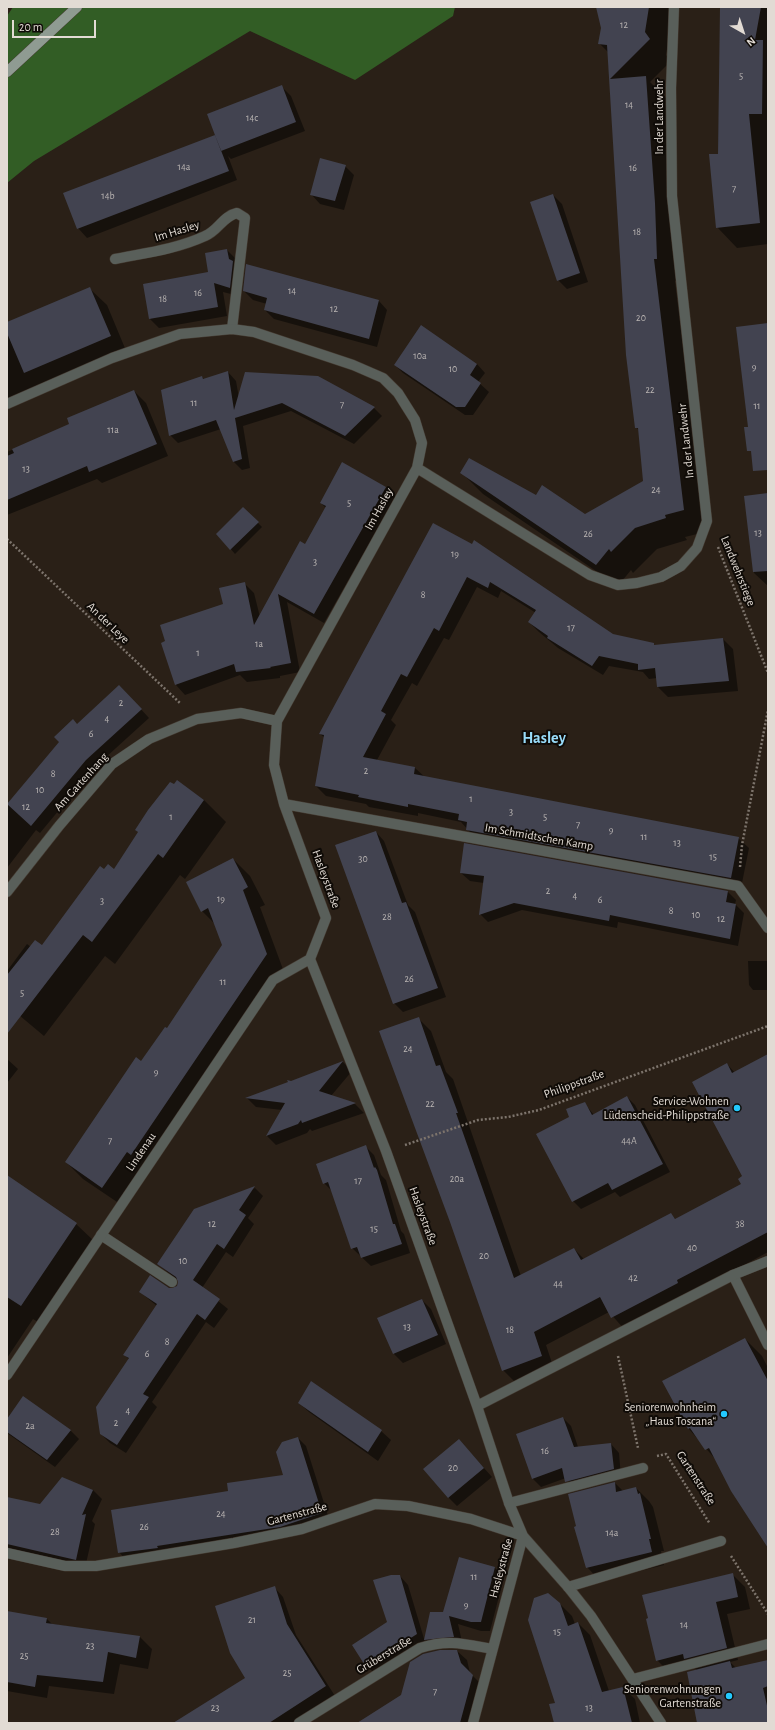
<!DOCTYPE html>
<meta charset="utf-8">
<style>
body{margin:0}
#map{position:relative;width:775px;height:1730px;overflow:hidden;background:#2a2017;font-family:"Alegreya Sans",sans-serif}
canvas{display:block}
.frame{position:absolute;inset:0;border:8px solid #e2dbd4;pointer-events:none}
.north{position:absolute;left:723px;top:12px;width:40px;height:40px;-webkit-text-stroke:3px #0f0b07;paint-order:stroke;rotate:141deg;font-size:11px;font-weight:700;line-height:16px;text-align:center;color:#e2dbd4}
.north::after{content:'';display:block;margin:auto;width:14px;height:18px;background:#e2dbd4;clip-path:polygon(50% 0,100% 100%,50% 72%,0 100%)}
.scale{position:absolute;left:12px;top:20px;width:84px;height:18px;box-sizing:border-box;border:2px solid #e2dbd4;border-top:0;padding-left:5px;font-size:12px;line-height:14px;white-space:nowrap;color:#e2dbd4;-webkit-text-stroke:3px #0f0b07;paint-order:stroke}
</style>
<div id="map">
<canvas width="775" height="1730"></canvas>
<div class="frame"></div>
<div class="north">N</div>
<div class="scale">20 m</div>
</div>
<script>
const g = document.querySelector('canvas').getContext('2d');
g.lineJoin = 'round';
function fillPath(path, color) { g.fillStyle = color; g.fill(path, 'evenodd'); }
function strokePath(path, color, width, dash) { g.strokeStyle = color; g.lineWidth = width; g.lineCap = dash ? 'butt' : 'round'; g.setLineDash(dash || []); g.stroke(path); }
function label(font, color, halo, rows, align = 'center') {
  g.font = font + ' "Alegreya Sans",sans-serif'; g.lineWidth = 4; g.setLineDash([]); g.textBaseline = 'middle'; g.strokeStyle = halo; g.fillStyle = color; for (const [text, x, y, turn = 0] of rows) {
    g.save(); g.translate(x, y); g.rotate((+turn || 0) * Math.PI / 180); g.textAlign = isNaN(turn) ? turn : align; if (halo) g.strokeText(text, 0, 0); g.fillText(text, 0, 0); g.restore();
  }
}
const forest = new Path2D(`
 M 13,7 L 455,7 L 453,16 L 355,80 L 250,31 L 34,161 L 7,183 L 7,16 Z`);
const shadow = new Path2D(`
 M 599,7 L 675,7 L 666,55 L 671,61 L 650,82 L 667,99 L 678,280 L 675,281 L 705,532 L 685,537 L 687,540 L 657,549 L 633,573 L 631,570 L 618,586 L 483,494 L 461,472 L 537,496 L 585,515 L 644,482 L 639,430 L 636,427 L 627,355 L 608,52 L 599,43 L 602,28 Z
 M 721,7 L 768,7 L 768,244 L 737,248 L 717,227 Z
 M 282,87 L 291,96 L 305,131 L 231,159 L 228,156 L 237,180 L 87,238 L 78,228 L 215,136 Z
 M 345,166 L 354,175 L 344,210 L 320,204 L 311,194 Z
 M 553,195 L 562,204 L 588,282 L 567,289 L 558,280 Z
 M 227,250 L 236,259 L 239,296 L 223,292 L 227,316 L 159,328 L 150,319 L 210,273 Z
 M 90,289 L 107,305 L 127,353 L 7,404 L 7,324 Z
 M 244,291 L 379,301 L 387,310 L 377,347 L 274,319 L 265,310 L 267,304 L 253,300 Z
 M 477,364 L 485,373 L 478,382 L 489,392 L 473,415 L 465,415 L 403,373 L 395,365 Z
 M 228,372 L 236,381 L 239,398 L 318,377 L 374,408 L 382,416 L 354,444 L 291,411 L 243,426 L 250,468 L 242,470 L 233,461 L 221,429 L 178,443 L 170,435 L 202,377 L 205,380 Z
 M 134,391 L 146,403 L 168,456 L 102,483 L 97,479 L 7,515 L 7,452 L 71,425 Z
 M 385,488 L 395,498 L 324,623 L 287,602 L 300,672 L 280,676 L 280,678 L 247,682 L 240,675 L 185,695 L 176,685 L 224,605 L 244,583 L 254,593 L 260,617 L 306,545 L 326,508 L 321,503 Z
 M 768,494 L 768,586 L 754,573 L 745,497 Z
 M 243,508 L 262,527 L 235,554 L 218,534 Z
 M 434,524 L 613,635 L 653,644 L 655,646 L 723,639 L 733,649 L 738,691 L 668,697 L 658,687 L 657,678 L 649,679 L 643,672 L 609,666 L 603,675 L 558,648 L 539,632 L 529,622 L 536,613 L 501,591 L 498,598 L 477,587 L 449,640 L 444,638 L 417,686 L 412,683 L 391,720 L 396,725 L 377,760 L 415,768 L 425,777 L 738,838 L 749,848 L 741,888 L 477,840 L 461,822 L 418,813 L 418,816 L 369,807 L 366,804 L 326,796 L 316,786 L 325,738 L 320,734 Z
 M 127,694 L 149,718 L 94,768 L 40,833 L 36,830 L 7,868 L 7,805 L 60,742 L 77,725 Z
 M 177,781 L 204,800 L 226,822 L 185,879 L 180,875 L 115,964 L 105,956 L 44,1036 L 7,1005 L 7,971 L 27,944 L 31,947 L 42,946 L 104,870 L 114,870 L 139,833 L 136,830 Z
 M 376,832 L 384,841 L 408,905 L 415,912 L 446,997 L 403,1012 L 394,1003 Z
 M 465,844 L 728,892 L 736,900 L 735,904 L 744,913 L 738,946 L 618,922 L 617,928 L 522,910 L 488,922 L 480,914 L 484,883 L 470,881 L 461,873 Z
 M 233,859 L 250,876 L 265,905 L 260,907 L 284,972 L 120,1204 L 83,1179 L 66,1162 L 167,1029 L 223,945 L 215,924 L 202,911 Z
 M 748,961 L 768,961 L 768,990 L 753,990 L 749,985 Z
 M 418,1018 L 431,1031 L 446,1072 L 453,1079 L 521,1276 L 574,1249 L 584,1259 L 671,1214 L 676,1220 L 742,1185 L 744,1177 L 727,1064 L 735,1073 L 768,1056 L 768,1252 L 625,1330 L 609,1312 L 546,1345 L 554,1369 L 516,1383 L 503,1370 Z
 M 7,1059 L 18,1069 L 7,1083 Z
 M 343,1062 L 352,1071 L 331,1096 L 355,1104 L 364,1113 L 312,1131 L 310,1129 L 307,1133 L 276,1145 L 267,1136 L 282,1110 L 256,1107 L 247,1098 Z
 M 627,1097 L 635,1105 L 670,1172 L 620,1197 L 615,1192 L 581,1209 L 573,1201 L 570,1118 L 585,1104 L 594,1115 Z
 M 365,1146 L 374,1155 L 381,1175 L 386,1180 L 401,1231 L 404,1234 L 410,1253 L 371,1266 L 352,1248 L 333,1192 L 324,1183 Z
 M 255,1188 L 263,1196 L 248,1218 L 254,1224 L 233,1257 L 226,1252 L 202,1288 L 228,1309 L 214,1328 L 206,1322 L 152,1402 L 157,1407 L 126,1453 L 110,1443 L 101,1434 L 129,1359 L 124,1355 L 157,1306 L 140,1292 L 172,1290 L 178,1287 L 179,1281 L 158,1264 L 195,1210 Z
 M 7,1192 L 76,1224 L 94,1241 L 38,1322 L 33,1319 L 7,1358 Z
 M 422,1300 L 431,1309 L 446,1344 L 403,1363 L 394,1354 L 378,1319 Z
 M 745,1339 L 762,1356 L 768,1368 L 768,1547 L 717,1461 L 688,1428 Z
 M 311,1383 L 381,1431 L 391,1440 L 378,1461 L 309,1412 L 299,1403 Z
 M 23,1398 L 71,1431 L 79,1439 L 55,1467 L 7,1433 L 7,1421 Z
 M 563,1418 L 571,1426 L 578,1447 L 611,1444 L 619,1453 L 621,1477 L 575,1489 L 566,1478 L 541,1487 L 533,1479 L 517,1434 Z
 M 298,1438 L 306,1446 L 330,1522 L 127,1561 L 119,1552 L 229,1492 L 284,1476 Z
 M 459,1440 L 492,1477 L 457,1506 L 448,1497 Z
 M 615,1483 L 623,1491 L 636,1488 L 649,1501 L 653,1507 L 664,1551 L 661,1551 L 664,1565 L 600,1581 L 587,1567 Z
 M 93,1490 L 102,1499 L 92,1521 L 95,1524 L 85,1568 L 7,1549 L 7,1498 L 40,1505 Z
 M 460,1558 L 495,1568 L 504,1577 L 490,1631 L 481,1631 L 458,1624 L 463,1646 L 434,1649 L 425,1640 L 444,1613 Z
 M 732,1574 L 745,1587 L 750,1609 L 727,1614 L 738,1660 L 730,1662 L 736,1668 L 768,1661 L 768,1723 L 699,1723 L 697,1670 L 693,1667 L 669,1672 L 657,1660 Z
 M 400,1576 L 408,1585 L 425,1642 L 375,1674 L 367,1666 L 389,1622 Z
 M 274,1587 L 283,1597 L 296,1635 L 335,1696 L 292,1723 L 175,1723 L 246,1678 Z
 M 560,1604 L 572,1616 L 575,1624 L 578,1623 L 590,1635 L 609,1691 L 623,1688 L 635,1699 L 640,1723 L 555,1723 Z
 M 7,1612 L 47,1619 L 52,1624 L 140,1637 L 152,1649 L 148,1669 L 120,1664 L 114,1694 L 49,1686 L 47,1698 L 7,1691 Z
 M 457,1651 L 467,1660 L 470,1673 L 482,1685 L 470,1723 L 359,1723 L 402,1696 Z`);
const building = new Path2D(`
 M 596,7 L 649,7 L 645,32 L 650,39 L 610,79 L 646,76 L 655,203 L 657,259 L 654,259 L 684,510 L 665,515 L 666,518 L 635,528 L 611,552 L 609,549 L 596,565 L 460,473 L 469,458 L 536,495 L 542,485 L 585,514 L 643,481 L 638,428 L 635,428 L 626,355 L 607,45 L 598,44 L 601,28 Z
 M 720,7 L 761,7 L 755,40 L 763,40 L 762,114 L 749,114 L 760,223 L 716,228 L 709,154 L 718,154 Z
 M 282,85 L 296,122 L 221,151 L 207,114 Z
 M 215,135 L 229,171 L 77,229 L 63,193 Z
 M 320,158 L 346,165 L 335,201 L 310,195 Z
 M 553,194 L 580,273 L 557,281 L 530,202 Z
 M 227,249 L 229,259 L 233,261 L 230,288 L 214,283 L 218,307 L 149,319 L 143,284 L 208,272 L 205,253 Z
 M 246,264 L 379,300 L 369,339 L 264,310 L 267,298 L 243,291 Z
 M 90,287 L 111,336 L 24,373 L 7,333 L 7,322 Z
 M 768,323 L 768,470 L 753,471 L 751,451 L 747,451 L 744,427 L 748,427 L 736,327 Z
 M 421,325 L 477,364 L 470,375 L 481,383 L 465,407 L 456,407 L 394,365 Z
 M 228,371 L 234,410 L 245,372 L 318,376 L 375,407 L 345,436 L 282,403 L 235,418 L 242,459 L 233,462 L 216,420 L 169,436 L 161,390 L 202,376 L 203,379 Z
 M 134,390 L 157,444 L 89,472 L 87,466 L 7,500 L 7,456 L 14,453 L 12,449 L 69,424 L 67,418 Z
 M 342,462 L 386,487 L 314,614 L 278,594 L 291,663 L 270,667 L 271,668 L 236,672 L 234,664 L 175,685 L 161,643 L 165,641 L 160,625 L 223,604 L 219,588 L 245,582 L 254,625 L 300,541 L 305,544 L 326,506 L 320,503 Z
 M 768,493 L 768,571 L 753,572 L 744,496 Z
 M 243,507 L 259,522 L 230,550 L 216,534 Z
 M 433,523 L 472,544 L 474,540 L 613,634 L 654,643 L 654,645 L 723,638 L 729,681 L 657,687 L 655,668 L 638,670 L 638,664 L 599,656 L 592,666 L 547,638 L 548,636 L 528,622 L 536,610 L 490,582 L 488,588 L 467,577 L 439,631 L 434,628 L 407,677 L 401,674 L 381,711 L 386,714 L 363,757 L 415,767 L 414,774 L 739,837 L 731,878 L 466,830 L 467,822 L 458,820 L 459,814 L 408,804 L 408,807 L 358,797 L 359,795 L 315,786 L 324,735 L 319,734 Z
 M 119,685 L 142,709 L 86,760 L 31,826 L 7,804 L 59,742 L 54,737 L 73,719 L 77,724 Z
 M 177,780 L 204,800 L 163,858 L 158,854 L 92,942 L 83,935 L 7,1034 L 7,975 L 35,940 L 42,945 L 100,866 L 104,869 L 108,864 L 114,869 L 138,832 L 135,830 L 148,810 L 170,782 L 174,784 Z
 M 376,831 L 402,903 L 406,902 L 438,988 L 393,1004 L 335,845 Z
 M 464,843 L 728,891 L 726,902 L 736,904 L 730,939 L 610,915 L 609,921 L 514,903 L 479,915 L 484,876 L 460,873 Z
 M 233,858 L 248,887 L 243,890 L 267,954 L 131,1155 L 127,1152 L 102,1188 L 65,1162 L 136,1057 L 141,1061 L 165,1027 L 167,1028 L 222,945 L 208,908 L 201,912 L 186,882 Z
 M 419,1017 L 436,1066 L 440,1065 L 458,1113 L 456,1113 L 514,1278 L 574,1248 L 581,1260 L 671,1213 L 675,1219 L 741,1184 L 738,1179 L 742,1176 L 692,1082 L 727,1063 L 732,1073 L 768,1054 L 768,1232 L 677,1280 L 678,1283 L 611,1318 L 600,1297 L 534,1332 L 542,1356 L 502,1371 L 450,1222 L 379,1031 Z
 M 343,1061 L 319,1091 L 356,1103 L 302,1123 L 301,1120 L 298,1124 L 266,1136 L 285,1103 L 245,1098 L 288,1082 L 287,1080 L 291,1081 Z
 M 627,1096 L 663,1164 L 612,1190 L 608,1183 L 572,1202 L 536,1134 L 569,1117 L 566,1109 L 585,1102 L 592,1115 Z
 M 366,1145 L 374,1168 L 375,1167 L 377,1170 L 393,1224 L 395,1224 L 402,1244 L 361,1258 L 357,1247 L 351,1249 L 328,1182 L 323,1184 L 316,1164 Z
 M 7,1175 L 77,1223 L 21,1306 L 7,1297 Z
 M 255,1186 L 239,1210 L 246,1215 L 224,1249 L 217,1244 L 193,1280 L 220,1299 L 205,1320 L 197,1314 L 143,1394 L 149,1397 L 117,1445 L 100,1434 L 96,1407 L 129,1358 L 123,1355 L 157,1304 L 139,1292 L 150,1275 L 169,1288 L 172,1288 L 177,1286 L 178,1282 L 176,1277 L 157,1264 L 194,1209 Z
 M 422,1299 L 438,1335 L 393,1354 L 377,1318 Z
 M 745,1338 L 768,1381 L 768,1548 L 731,1491 L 709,1448 L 705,1450 L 690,1428 L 688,1429 L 662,1381 Z
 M 311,1381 L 382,1430 L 368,1452 L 298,1403 Z
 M 23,1396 L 71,1430 L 47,1460 L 7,1432 L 7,1419 Z
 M 563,1417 L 574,1447 L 611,1443 L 614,1469 L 565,1482 L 562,1468 L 532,1479 L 516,1434 Z
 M 298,1437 L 322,1513 L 280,1527 L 157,1546 L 158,1548 L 118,1553 L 111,1510 L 228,1491 L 227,1483 L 283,1475 L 276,1452 L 282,1442 Z
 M 459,1439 L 484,1468 L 448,1498 L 423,1469 Z
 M 62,1477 L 93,1490 L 82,1515 L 86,1514 L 76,1560 L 7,1544 L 7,1497 L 40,1504 Z
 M 615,1482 L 616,1492 L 636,1487 L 638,1494 L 640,1493 L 651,1539 L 649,1539 L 652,1552 L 586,1568 L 574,1527 L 576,1526 L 568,1494 Z
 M 459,1557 L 495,1567 L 481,1622 L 471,1622 L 449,1616 L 454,1637 L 424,1640 L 430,1612 L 443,1612 Z
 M 733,1573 L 738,1597 L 716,1602 L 727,1648 L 684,1659 L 683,1654 L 656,1661 L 646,1619 L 648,1618 L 642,1595 Z
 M 391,1575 L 400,1575 L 417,1634 L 366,1667 L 352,1645 L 387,1622 L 373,1580 Z
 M 275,1586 L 287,1624 L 326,1686 L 269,1723 L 173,1723 L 245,1678 L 230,1653 L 215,1606 Z
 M 548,1593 L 560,1603 L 568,1626 L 578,1622 L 602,1692 L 623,1687 L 632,1723 L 554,1723 L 549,1704 L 555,1703 L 528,1620 L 534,1598 Z
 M 7,1611 L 47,1618 L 46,1623 L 140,1636 L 136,1658 L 108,1652 L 103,1682 L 37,1675 L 35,1687 L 7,1682 Z
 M 440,1650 L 457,1650 L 461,1663 L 473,1675 L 460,1723 L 357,1723 L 401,1695 L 410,1662 L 423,1654 Z
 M 768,1660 L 768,1686 L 763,1688 L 768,1710 L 768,1723 L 697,1723 L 687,1672 L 730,1661 L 732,1668 Z`);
const path = new Path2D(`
 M 7,539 L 181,704
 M 718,547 L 768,673
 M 740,867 L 742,845 L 768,710
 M 405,1145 L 478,1120 L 508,1117 L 539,1110 L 768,1026
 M 618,1356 L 638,1448
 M 657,1456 L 666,1454 L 710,1524
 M 731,1556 L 768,1614`);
const service = new Path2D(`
 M 115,259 C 145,253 177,249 205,236 C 218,231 223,216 237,213 L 245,218 L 232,329
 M 101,1235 L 172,1282
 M 733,1275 L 768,1345
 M 509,1503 L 643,1468
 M 568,1587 L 721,1541
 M 633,1679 L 768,1644`);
const minor = new Path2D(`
 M 7,404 L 112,358 L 180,334 L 232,329 L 254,332 L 353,365 L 383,378 L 398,393 L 415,420 L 422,443 L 417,468 L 277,721 L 274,765 L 284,804 L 326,918 L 310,959 L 386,1151 L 477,1406 L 509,1503 L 523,1536 L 473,1723
 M 417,468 L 590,575 L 618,585 L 637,583 L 661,577 L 681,566 L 697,548 L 707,521 L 672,196 L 671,88 L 674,7
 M 284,804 L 738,886 L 768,928
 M 7,892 L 59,826 L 112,764 L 149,739 L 197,719 L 241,713 L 277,721
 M 7,1375 L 273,980 L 310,959
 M 477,1406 L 733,1275 L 768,1261
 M 7,1553 L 65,1566 L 96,1566 L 234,1543 L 302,1529 L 375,1504 L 408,1506 L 471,1519 L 523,1536 L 568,1587 L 591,1616 L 661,1723
 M 299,1723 L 420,1648 C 448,1639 464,1644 492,1649`);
const primary = new Path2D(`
 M 7,72 L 77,7`);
const markers = [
 [737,1108,4,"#23c9fe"],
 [724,1414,4,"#23c9fe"],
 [729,1696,4,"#23c9fe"]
];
const numberNames = [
 ["12",624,25],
 ["5",741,76],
 ["14",629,105],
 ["14c",252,118],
 ["14a",184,167],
 ["16",633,168],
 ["7",734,189],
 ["14b",108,196],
 ["18",637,232],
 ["14",292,291],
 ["16",198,293],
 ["18",163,299],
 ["12",334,309],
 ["20",641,318],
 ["10a",420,356],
 ["9",754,367],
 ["10",453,369],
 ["22",650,390],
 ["11",194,403],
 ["7",342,405],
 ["11",757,406],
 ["11a",113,430],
 ["13",26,469],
 ["24",656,490],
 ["5",349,503],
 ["13",758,533],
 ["26",588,534],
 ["19",455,554],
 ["3",315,562],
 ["8",423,595],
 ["17",571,628],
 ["1a",259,644],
 ["1",198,653],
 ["2",121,703],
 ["4",107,719],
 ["6",91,734],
 ["2",366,771],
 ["8",53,774],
 ["10",40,790],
 ["1",471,799],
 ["12",26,807],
 ["3",511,812],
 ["1",171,817],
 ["5",545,817],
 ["7",578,825],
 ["9",611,830],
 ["11",644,837],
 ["13",677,843],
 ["15",713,857],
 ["30",363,859],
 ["2",548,891],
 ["4",575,896],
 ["19",221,899],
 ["6",600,900],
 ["3",102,901],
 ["8",671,911],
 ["10",696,915],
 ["28",387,917],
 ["12",721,919],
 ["26",409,979],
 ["11",223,982],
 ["5",22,993],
 ["24",408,1049],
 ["9",156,1072],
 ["22",430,1104],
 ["7",110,1141],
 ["44A",629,1141],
 ["20a",457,1179],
 ["17",358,1181],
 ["12",212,1224],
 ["38",740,1224],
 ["15",374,1229],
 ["40",692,1248],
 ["20",484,1256],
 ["10",183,1261],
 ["42",633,1278],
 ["44",558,1284],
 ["13",407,1327],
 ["18",510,1330],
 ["8",167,1342],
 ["6",147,1354],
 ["4",128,1411],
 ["2",116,1423],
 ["2a",30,1426],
 ["16",545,1451],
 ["20",453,1468],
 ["24",221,1514],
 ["26",144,1527],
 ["28",55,1532],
 ["14a",612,1533],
 ["11",474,1577],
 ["9",466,1605],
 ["21",252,1620],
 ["14",684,1625],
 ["15",557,1632],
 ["23",90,1646],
 ["25",24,1656],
 ["25",287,1673],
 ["7",435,1692],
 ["23",215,1708],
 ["13",589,1708]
];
const streetNames = [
 ["In der Landwehr",659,117,-90],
 ["Im Hasley",177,231,-17],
 ["In der Landwehr",686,441,-96],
 ["Im Hasley",379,509,-61],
 ["Landwehrstiege",738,571,68],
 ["An der Leye",108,623,44],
 ["Am Gartenhang",81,782,-48],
 ["Im Schmidtschen Kamp",539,837,10],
 ["Hasleystraße",326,879,70],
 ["Philippstraße",574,1084,-20],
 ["Lindenau",141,1152,-56],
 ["Hasleystraße",423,1216,70],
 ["Gartenstraße",696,1478,57],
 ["Gartenstraße",297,1514,-15],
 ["Hasleystraße",501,1568,-75],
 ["Grüberstraße",384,1655,-31]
];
const poiNames = [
 ["Service-Wohnen",729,1101],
 ["Lüdenscheid-Philippstraße",729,1115],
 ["Seniorenwohnheim",716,1407],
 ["„Haus Toscana“",716,1421],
 ["Seniorenwohnungen",721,1689],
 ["Gartenstraße",721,1703]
];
const districtNames = [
 ["Hasley",544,738]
];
fillPath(forest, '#325d25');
fillPath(shadow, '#0007');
fillPath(building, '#424350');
strokePath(service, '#443a31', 11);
strokePath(minor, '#443a31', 11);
strokePath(primary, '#443a31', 11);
strokePath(path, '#7d746c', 2.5, [2, 2]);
strokePath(service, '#595f5a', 10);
strokePath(minor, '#595f5a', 10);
strokePath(primary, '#8f9b92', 10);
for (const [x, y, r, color] of markers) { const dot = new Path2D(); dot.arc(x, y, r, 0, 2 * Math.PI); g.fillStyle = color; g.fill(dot); strokePath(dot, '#0f0b07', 1.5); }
label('10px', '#bab5b3', null, numberNames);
label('12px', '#e2dbd4', '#0f0b07', streetNames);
label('12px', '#e2dbd4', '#0f0b07', poiNames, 'right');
label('bold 16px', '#98dcfa', '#0f0b07', districtNames);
</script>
